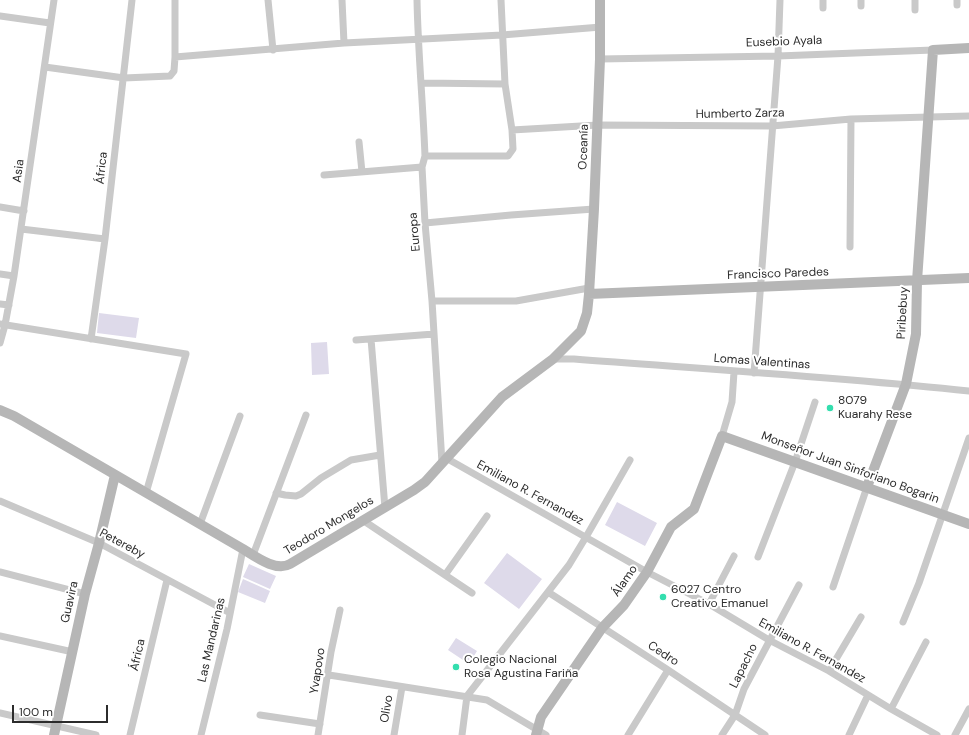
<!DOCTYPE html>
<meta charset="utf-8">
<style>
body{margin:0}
#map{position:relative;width:969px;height:735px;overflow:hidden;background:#fff;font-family:"DM Sans",sans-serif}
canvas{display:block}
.scale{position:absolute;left:12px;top:705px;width:96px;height:18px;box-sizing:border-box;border:2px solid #2c2c2c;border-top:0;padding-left:5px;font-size:12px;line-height:14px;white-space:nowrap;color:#2c2c2c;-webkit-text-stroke:3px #fff;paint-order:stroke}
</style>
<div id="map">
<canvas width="969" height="735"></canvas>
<div class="scale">100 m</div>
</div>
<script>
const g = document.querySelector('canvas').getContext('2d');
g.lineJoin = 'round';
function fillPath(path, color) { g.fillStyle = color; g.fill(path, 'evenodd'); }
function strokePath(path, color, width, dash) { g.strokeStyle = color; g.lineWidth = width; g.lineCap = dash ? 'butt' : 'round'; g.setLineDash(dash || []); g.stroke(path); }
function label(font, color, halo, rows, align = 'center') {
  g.font = font + ' "DM Sans",sans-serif'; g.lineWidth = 4; g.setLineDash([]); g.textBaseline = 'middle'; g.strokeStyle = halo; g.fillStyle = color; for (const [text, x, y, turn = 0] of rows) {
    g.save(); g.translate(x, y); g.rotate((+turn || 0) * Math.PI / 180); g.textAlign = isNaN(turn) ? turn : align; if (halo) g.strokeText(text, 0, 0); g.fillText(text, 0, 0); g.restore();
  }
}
const green = new Path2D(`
 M 99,313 L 139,318 L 136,338 L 97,333 Z
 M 327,342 L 329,374 L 312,375 L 311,343 Z
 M 617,502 L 657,523 L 645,546 L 605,525 Z
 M 507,553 L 542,579 L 519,609 L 484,583 Z
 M 249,564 L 276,576 L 270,589 L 243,577 Z
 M 243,579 L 270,591 L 265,603 L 238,592 Z
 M 456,638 L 477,651 L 469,664 L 448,650 Z`);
const street = new Path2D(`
 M 268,0 L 273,50
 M 342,0 L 344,43
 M 417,0 C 418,52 423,104 425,156 L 422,167 L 425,223 L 432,301 L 442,463
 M 823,0 L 823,8
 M 915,0 L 915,10
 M 957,0 L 957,5
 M 861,6 L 861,0
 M 0,16 L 50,23
 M 175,57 L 344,43 L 502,35 L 601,27
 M 600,59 L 778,56 L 933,50
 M 45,67 L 124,78 L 170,76 L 174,71 L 175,57 L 175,0
 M 422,83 L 505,84
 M 512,130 L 598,125 L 772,126 L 851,119 L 969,116
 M 359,142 L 362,172
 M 425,156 L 508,156 L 513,149 L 512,130 L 505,84 L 501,0
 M 324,175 L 422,167
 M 0,207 L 24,211
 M 425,223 L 511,215 L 594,209
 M 21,229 L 105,239
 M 850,247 L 851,119
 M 0,274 L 14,276
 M 432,301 L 516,301 L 589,288
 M 0,304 L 9,305
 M 0,324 L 186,354 L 146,493
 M 91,339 L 105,239 L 132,0
 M 371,339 L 385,508
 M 356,340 L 434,334
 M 0,343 L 5,325 L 14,276 L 54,0
 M 553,359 L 574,359 C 706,369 838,377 969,391
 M 754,373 L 778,56 L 780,0
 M 722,436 L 732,402 L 734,372
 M 446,458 L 647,572 L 709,604 L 769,640 L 829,671 L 891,709 L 937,735
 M 276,493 L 285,495 L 296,496 L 301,494 L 321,478 L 351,460 L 380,455
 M 0,501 L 99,543 L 230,613
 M 364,521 L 472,593
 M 200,524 L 240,416
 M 253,555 L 306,415
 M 758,557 L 795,462 L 815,402
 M 0,572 L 85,594
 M 445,575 L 487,516
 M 833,587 L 867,487
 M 548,592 L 668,670 L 765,735
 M 709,604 L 734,556
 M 903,622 L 919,583 L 969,438
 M 0,636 L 73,652
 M 829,671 L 861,617
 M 329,675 L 487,700 L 546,735
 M 891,709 L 926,642
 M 0,713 L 96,735
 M 260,715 L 320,724
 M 130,735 L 167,580
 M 201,735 L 227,629 L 243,549
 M 318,735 L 331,652 L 340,610
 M 394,735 L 402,687
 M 462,735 L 467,696 L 569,565 L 586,537 L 630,460
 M 628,735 L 668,670
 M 722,735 L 735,715 L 744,689 L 799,585
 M 849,735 L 868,695
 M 955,735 L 969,709`);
const secondary = new Path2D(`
 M 589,294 L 969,278
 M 0,410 L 14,416 L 243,549 C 256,557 276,572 290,564 L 414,490 L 425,482 L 502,397 L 553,359 L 581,331 L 587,313 L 589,294 L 594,209 L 600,59 L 600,0
 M 867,487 L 906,384 L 916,334 L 917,281 L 933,50 L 969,48
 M 54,735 L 85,594 L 99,543 L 115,475
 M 536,735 L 541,717 L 602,628 L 624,605 L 647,572 L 671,527 L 694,509 L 722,436 L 969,524`);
const markers = [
 [830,408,4,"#33deae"],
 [663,597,4,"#33deae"],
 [456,667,4,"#33deae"]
];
const streetNames = [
 ["Eusebio Ayala",784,42,-2],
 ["Humberto Zarza",740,114,-1],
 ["Oceanía",584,147,-88],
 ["África",102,168,-84],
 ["Asia",19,171,-82],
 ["Europa",415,232,-95],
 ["Francisco Paredes",778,274,-2],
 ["Piribebuy",903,313,-87],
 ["Lomas Valentinas",762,362,4],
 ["Monseñor Juan Sinforiano Bogarin",850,468,20],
 ["Emiliano R. Fernandez",530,493,29],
 ["Teodoro Mongelos",329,526,-31],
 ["Petereby",122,544,28],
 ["Álamo",625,581,-55],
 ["Guavira",70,602,-77],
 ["Las Mandarinas",212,640,-77],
 ["Emiliano R. Fernandez",812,651,29],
 ["Cedro",663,654,33],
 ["África",138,655,-77],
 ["Lapacho",744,666,-64],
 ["Yvapovo",318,671,-81],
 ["Olivo",387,709,-80]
];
const poiNames = [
 ["8079",838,401],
 ["Kuarahy Rese",838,415],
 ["6027 Centro",671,590],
 ["Creativo Emanuel",671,604],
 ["Colegio Nacional",464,660],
 ["Rosa Agustina Fariña",464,674]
];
fillPath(green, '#dedaea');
strokePath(street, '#c9c9c9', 7);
strokePath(secondary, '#b6b6b6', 10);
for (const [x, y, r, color] of markers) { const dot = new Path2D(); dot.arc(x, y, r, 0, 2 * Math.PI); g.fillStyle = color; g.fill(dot); strokePath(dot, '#fff', 1.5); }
label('12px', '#2c2c2c', '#fff', streetNames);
label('12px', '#2c2c2c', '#fff', poiNames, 'left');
</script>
